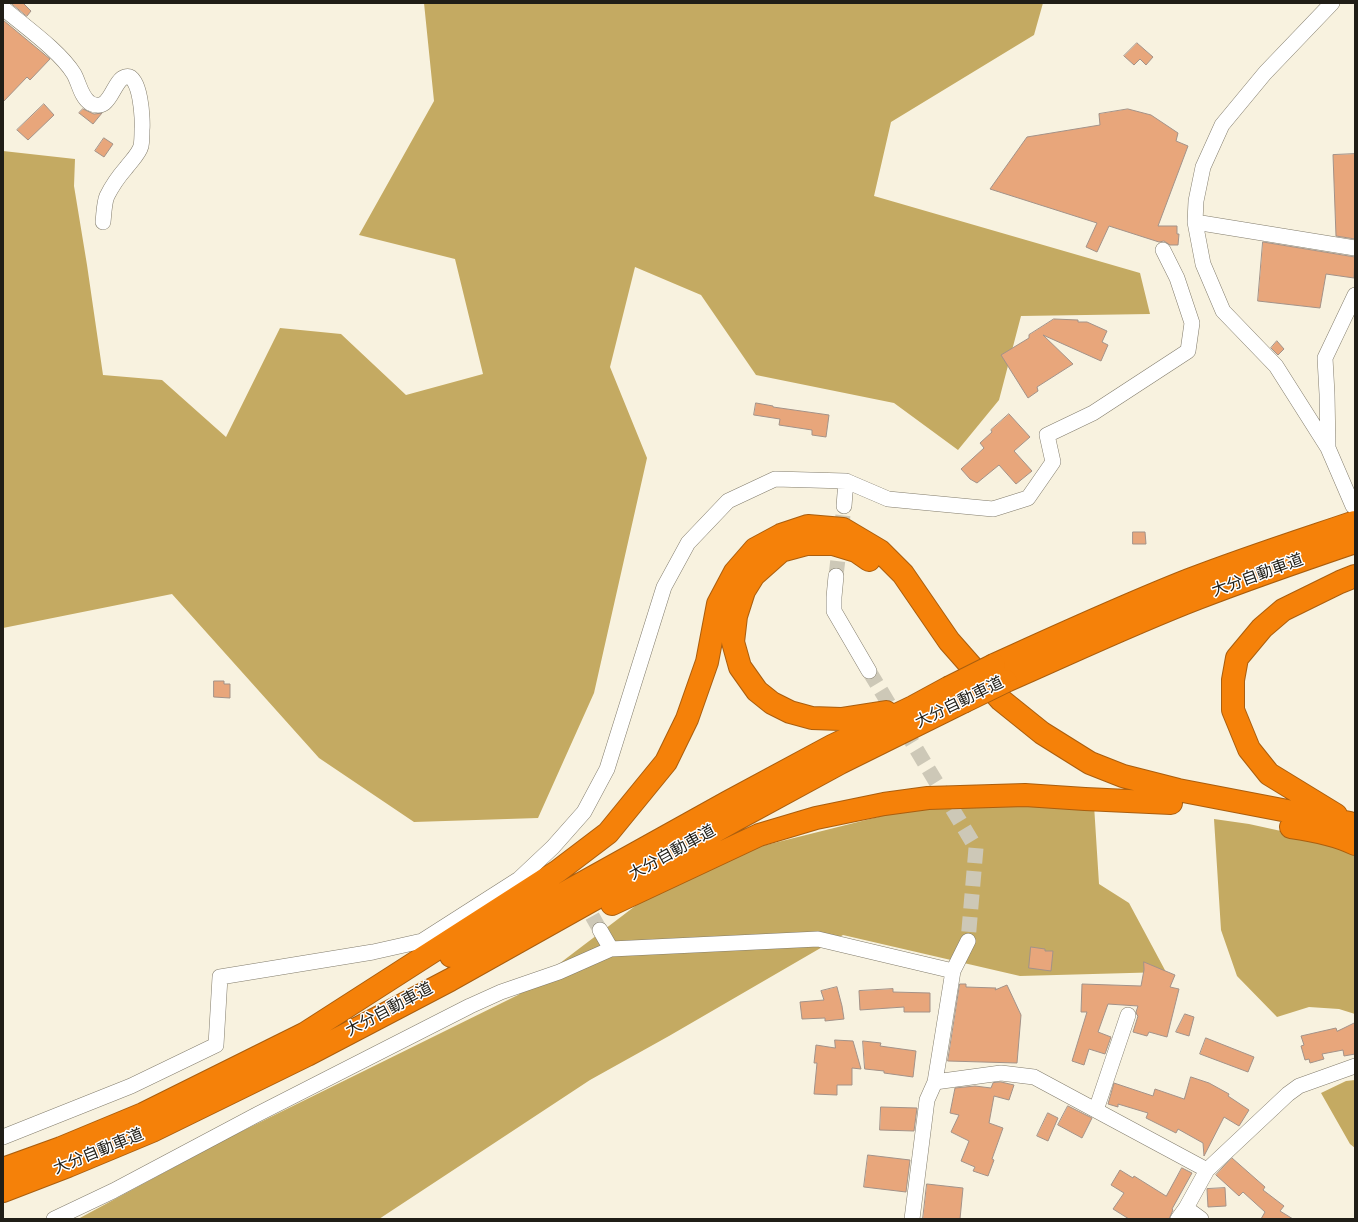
<!DOCTYPE html>
<meta charset="utf-8">
<style>
body{margin:0}
#map{position:relative;width:1358px;height:1222px;overflow:hidden;background:#f8f2df;font-family:Spectral,serif}
canvas{display:block}
.frame{position:absolute;inset:0;border:4px solid #201e17;pointer-events:none}
</style>
<div id="map">
<canvas width="1358" height="1222"></canvas>
<div class="frame"></div>
</div>
<script>
const g = document.querySelector('canvas').getContext('2d');
g.lineJoin = 'round';
function fillPath(path, color) { g.fillStyle = color; g.fill(path, 'evenodd'); }
function strokePath(path, color, width, dash) { g.strokeStyle = color; g.lineWidth = width; g.lineCap = dash ? 'butt' : 'round'; g.setLineDash(dash || []); g.stroke(path); }
function label(font, color, halo, rows, align = 'center') {
  g.font = font + ' Spectral,"Noto Sans JP",serif'; g.lineWidth = 3; g.setLineDash([]); g.textBaseline = 'middle'; g.strokeStyle = halo; g.fillStyle = color; for (const [text, x, y, turn = 0] of rows) {
    g.save(); g.translate(x, y); g.rotate((+turn || 0) * Math.PI / 180); g.textAlign = isNaN(turn) ? turn : align; if (halo) g.strokeText(text, 0, 0); g.fillText(text, 0, 0); g.restore();
  }
}
const forest = new Path2D(`
 M 424,3 L 1043,3 L 1034,35 L 891,122 L 874,196 L 1140,273 L 1150,314 L 1021,316 L 999,400 L 958,450 L 894,403 L 756,375 L 701,295 L 635,267 L 610,367 L 647,458 L 594,693 L 538,818 L 414,822 L 319,758 L 172,594 L 3,628 L 3,151 L 75,159 L 74,186 L 87,265 L 103,375 L 162,380 L 226,437 L 280,328 L 341,334 L 406,395 L 483,374 L 455,259 L 359,235 L 434,101 Z
 M 1094,805 L 1099,884 L 1129,903 L 1166,972 L 1020,976 L 843,935 L 669,1036 L 590,1080 L 379,1219 L 78,1219 L 230,1137 L 518,995 L 655,891 L 750,849 L 922,806 Z
 M 1214,819 L 1249,824 L 1345,845 L 1355,850 L 1355,1014 L 1339,1009 L 1309,1007 L 1277,1017 L 1237,976 L 1221,930 Z
 M 1355,1080 L 1355,1148 L 1350,1144 L 1321,1093 L 1346,1081 Z`);
const building = new Path2D(`
 M 11,3 L 23,3 L 31,11 L 27,16 Z
 M 3,20 L 50,59 L 30,80 L 27,77 L 3,102 Z
 M 1137,43 L 1153,57 L 1146,65 L 1140,59 L 1134,65 L 1124,56 Z
 M 44,104 L 54,115 L 28,140 L 17,130 Z
 M 83,109 L 94,114 L 102,113 L 93,124 L 79,113 Z
 M 1128,109 L 1151,115 L 1178,133 L 1176,141 L 1188,146 L 1158,226 L 1177,226 L 1177,234 L 1179,234 L 1178,245 L 1170,245 L 1164,241 L 1159,242 L 1109,226 L 1097,252 L 1086,247 L 1097,223 L 990,189 L 1027,137 L 1100,125 L 1099,114 Z
 M 104,138 L 113,144 L 104,157 L 95,151 Z
 M 1355,154 L 1355,239 L 1336,236 L 1333,155 Z
 M 1263,242 L 1355,257 L 1354,278 L 1326,274 L 1320,308 L 1258,301 Z
 M 1054,319 L 1078,320 L 1078,322 L 1087,322 L 1107,331 L 1102,342 L 1108,345 L 1101,361 L 1043,335 L 1073,364 L 1037,387 L 1038,391 L 1028,398 L 1001,355 L 1029,338 L 1029,335 Z
 M 1277,341 L 1284,349 L 1278,355 L 1271,348 Z
 M 756,403 L 773,406 L 773,407 L 829,415 L 826,437 L 812,435 L 812,430 L 779,425 L 780,419 L 754,415 Z
 M 1009,414 L 1030,437 L 1014,451 L 1032,471 L 1016,484 L 999,465 L 977,483 L 970,479 L 961,469 L 984,448 L 980,443 L 992,432 L 991,430 Z
 M 1133,532 L 1145,532 L 1146,544 L 1133,544 Z
 M 214,681 L 224,681 L 224,684 L 230,684 L 230,698 L 214,697 Z
 M 1031,947 L 1045,949 L 1045,951 L 1053,951 L 1051,971 L 1029,968 Z
 M 1144,962 L 1175,975 L 1170,987 L 1179,989 L 1167,1037 L 1149,1032 L 1147,1036 L 1133,1032 L 1138,1016 L 1137,1015 L 1136,1012 L 1138,1006 L 1108,1004 L 1098,1032 L 1111,1037 L 1105,1054 L 1089,1049 L 1084,1065 L 1072,1061 L 1087,1012 L 1081,1012 L 1082,984 L 1141,986 L 1144,970 Z
 M 960,984 L 966,984 L 966,987 L 996,988 L 995,990 L 1007,985 L 1021,1015 L 1017,1063 L 948,1061 Z
 M 837,987 L 842,1006 L 844,1019 L 825,1021 L 825,1018 L 802,1019 L 800,1002 L 824,1000 L 821,991 Z
 M 893,989 L 893,992 L 930,993 L 930,1012 L 904,1012 L 904,1007 L 860,1010 L 859,991 Z
 M 1185,1014 L 1194,1017 L 1189,1036 L 1176,1032 Z
 M 1355,1023 L 1355,1054 L 1344,1056 L 1343,1050 L 1322,1054 L 1324,1059 L 1310,1063 L 1309,1059 L 1305,1060 L 1301,1046 L 1304,1045 L 1301,1036 L 1336,1028 L 1337,1031 Z
 M 1206,1038 L 1254,1057 L 1248,1072 L 1200,1054 Z
 M 835,1040 L 853,1041 L 861,1069 L 852,1068 L 852,1085 L 837,1085 L 837,1095 L 814,1094 L 817,1063 L 814,1063 L 816,1045 L 835,1048 Z
 M 863,1041 L 881,1043 L 880,1046 L 916,1051 L 913,1077 L 884,1073 L 884,1071 L 865,1069 Z
 M 1191,1077 L 1209,1083 L 1229,1094 L 1228,1096 L 1249,1110 L 1239,1126 L 1224,1117 L 1204,1156 L 1203,1143 L 1178,1129 L 1176,1133 L 1146,1118 L 1148,1113 L 1118,1104 L 1118,1107 L 1108,1104 L 1114,1083 L 1153,1096 L 1155,1089 L 1184,1099 Z
 M 1001,1082 L 1014,1085 L 1009,1100 L 994,1096 L 989,1123 L 1003,1128 L 992,1159 L 994,1160 L 988,1176 L 973,1171 L 975,1167 L 961,1161 L 969,1141 L 951,1132 L 959,1115 L 950,1113 L 955,1088 L 975,1086 L 991,1088 L 993,1083 Z
 M 1068,1106 L 1092,1118 L 1082,1138 L 1058,1125 Z
 M 881,1107 L 917,1108 L 914,1131 L 880,1130 Z
 M 1048,1113 L 1058,1118 L 1048,1141 L 1037,1136 Z
 M 868,1155 L 910,1160 L 906,1192 L 864,1187 Z
 M 1232,1158 L 1265,1187 L 1263,1190 L 1284,1206 L 1280,1211 L 1293,1219 L 1261,1219 L 1265,1212 L 1243,1192 L 1239,1196 L 1216,1175 Z
 M 1182,1168 L 1192,1173 L 1172,1209 L 1173,1210 L 1169,1219 L 1129,1219 L 1113,1209 L 1124,1193 L 1111,1185 L 1120,1170 L 1133,1178 L 1134,1176 L 1166,1196 Z
 M 927,1184 L 963,1188 L 960,1219 L 923,1219 Z
 M 1225,1188 L 1226,1206 L 1208,1207 L 1207,1189 Z`);
const streetTunnel = new Path2D(`
 M 836,576 L 844,506
 M 869,671 L 976,848 L 968,941
 M 581,896 L 600,930`);
const street = new Path2D(`
 M 1332,3 L 1265,73 L 1222,125 L 1203,167 L 1196,201 L 1195,222 L 1203,264 L 1223,311 L 1276,366 L 1328,448 L 1353,506
 M 3,8 C 24,26 60,51 74,74 C 79,83 81,97 90,103 C 111,114 112,81 125,77 C 141,72 143,122 142,130 C 142,135 142,141 141,146 C 139,154 131,161 126,168 C 119,176 112,186 107,196 C 104,203 104,214 103,222
 M 1195,222 L 1355,248
 M 1328,448 L 1327,394 L 1325,358 L 1355,295
 M 844,506 L 846,481
 M 836,576 L 834,597 L 834,611 L 869,671
 M 600,930 L 611,949
 M 935,1082 L 1001,1073 L 1034,1077 L 1207,1170
 M 1096,1110 L 1128,1015
 M 3,1137 L 131,1086 L 216,1045 L 220,977 L 373,952 L 422,941 L 519,879 L 553,847 L 584,812 L 607,769 L 664,587 L 688,543 L 728,501 L 775,479 L 846,481 L 888,499 L 993,509 L 1028,498 L 1053,462 L 1047,435 L 1093,413 L 1188,351 L 1192,323 L 1177,278 L 1163,250
 M 1186,1208 L 1201,1219
 M 54,1219 L 113,1191 L 258,1114 L 470,1006 L 501,992 L 559,972 L 611,949 L 818,939 L 953,971
 M 912,1219 L 927,1100 L 935,1082 L 953,971 L 968,941
 M 1178,1219 L 1186,1208 L 1207,1170 L 1288,1094 L 1299,1086 L 1355,1066`);
const highway = new Path2D(`
 M 869,560 L 856,551 L 833,544 L 807,544 L 781,551 L 754,575 L 744,591 L 736,616 L 733,642 L 740,667 L 757,691 L 772,703 L 790,712 L 812,718 L 841,719 L 886,712
 M 994,665 C 1058,636 1123,606 1189,580 C 1243,559 1299,541 1355,522
 M 1006,681 C 1070,653 1133,623 1198,598 C 1250,578 1302,560 1355,542
 M 1336,815 L 1269,774 L 1249,749 L 1233,710 L 1233,680 L 1237,658 L 1262,628 L 1283,610 L 1340,582 L 1355,576
 M 1291,827 C 1312,830 1336,834 1355,844
 M 612,904 L 759,835 L 816,818 L 884,804 L 928,798 L 1025,795 L 1085,799 L 1171,803
 M 451,956 L 728,802 L 832,746 L 913,707 L 948,688
 M 298,1038 L 558,871 L 608,833 L 666,762 L 687,719 L 707,662 L 718,604 L 735,572 L 755,549 L 781,535 L 808,526 L 843,529 L 880,551 L 903,574 L 949,641 L 1001,700 L 1042,733 L 1090,763 L 1123,776 L 1178,790 L 1350,823
 M 3,1169 L 61,1148 L 143,1114 L 312,1030
 M 3,1191 L 68,1166 L 152,1131 L 307,1055 L 450,980 L 737,819 L 840,763 L 963,702`);
const highwayBridge = new Path2D(`
 M 948,688 L 994,665
 M 963,702 L 1006,681`);
const streetNames = [
 ["大分自動車道",1258,577,-20],
 ["大分自動車道",960,704,-26],
 ["大分自動車道",673,854,-29],
 ["大分自動車道",390,1011,-28],
 ["大分自動車道",99,1153,-22]
];
fillPath(forest, '#c4aa62');
fillPath(building, '#e8a67b');
strokePath(building, '#a39288', 1);
strokePath(streetTunnel, '#cdc8b7', 15, [15, 8]);
strokePath(street, '#827c6c', 16);
strokePath(highway, '#aa5e0e', 24);
strokePath(street, '#fff', 15);
strokePath(highway, '#f58109', 22);
strokePath(highwayBridge, '#aa5e0e', 24, []);
strokePath(highwayBridge, '#f58109', 22);
label('16px', '#201e17', '#fff', streetNames);
</script>
